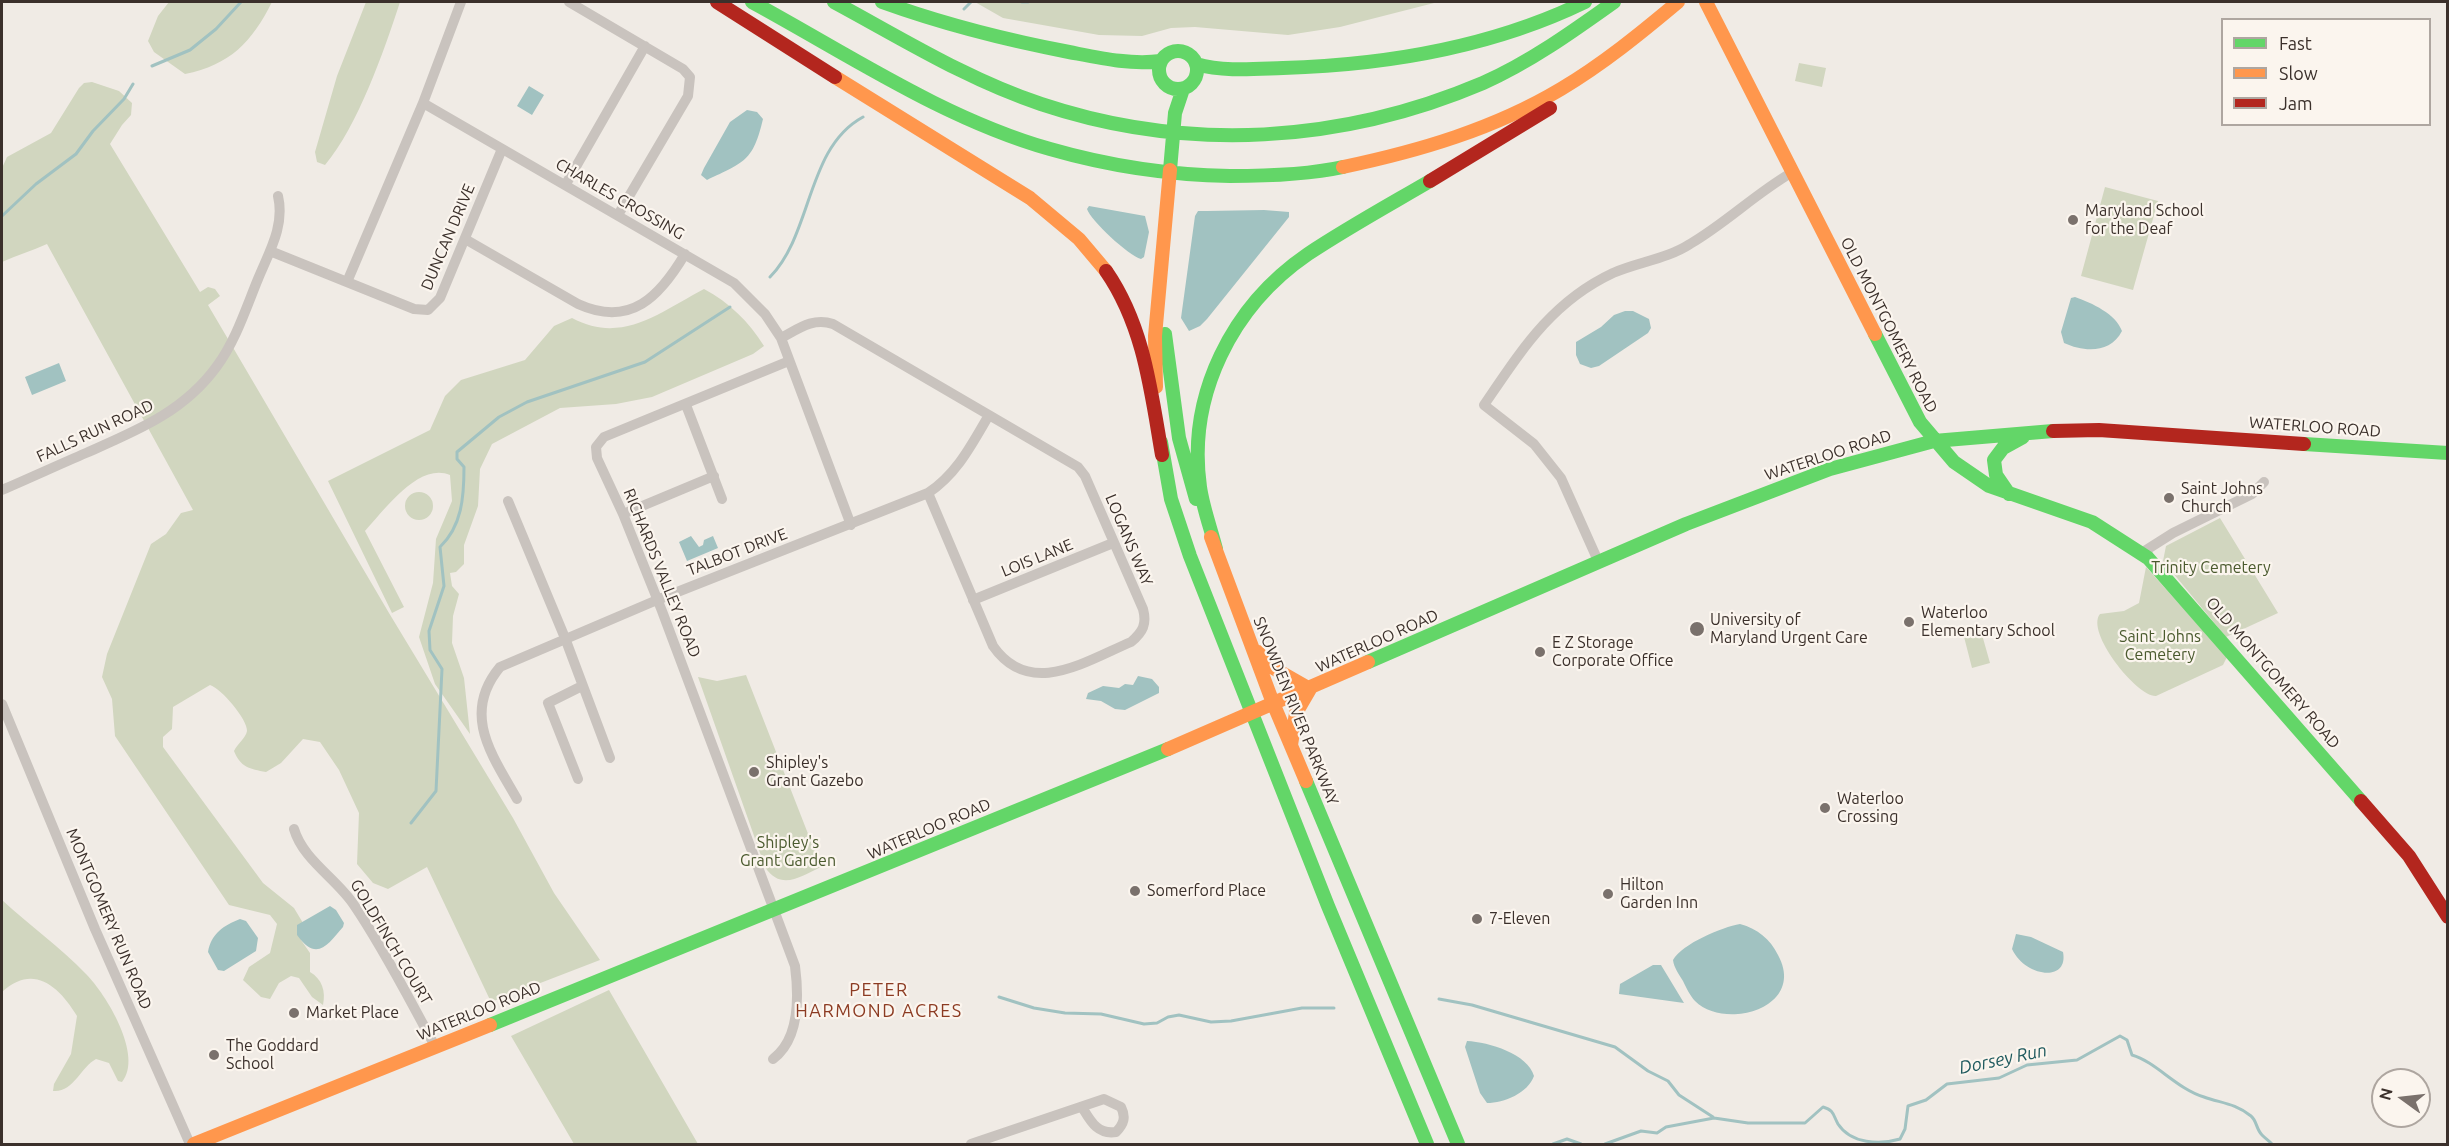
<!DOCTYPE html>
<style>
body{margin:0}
#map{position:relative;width:2449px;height:1146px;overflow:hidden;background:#f0ebe5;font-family:Ubuntu,sans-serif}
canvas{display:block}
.frame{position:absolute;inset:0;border:3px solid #3b302b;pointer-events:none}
.legend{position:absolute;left:2221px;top:18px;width:210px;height:108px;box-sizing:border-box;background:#fbf5ee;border:2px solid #aea6a0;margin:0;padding:8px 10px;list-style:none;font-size:18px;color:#3b302b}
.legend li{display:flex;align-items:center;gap:12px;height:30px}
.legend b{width:30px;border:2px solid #aea6a0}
.north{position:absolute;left:2371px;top:1068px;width:60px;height:60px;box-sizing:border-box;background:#fbf5ee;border:2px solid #aea6a0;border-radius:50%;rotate:285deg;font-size:16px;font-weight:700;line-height:24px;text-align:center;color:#3b302b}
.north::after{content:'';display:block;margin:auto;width:21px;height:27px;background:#7a716c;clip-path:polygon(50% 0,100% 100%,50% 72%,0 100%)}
</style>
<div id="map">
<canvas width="2449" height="1146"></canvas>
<div class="frame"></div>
<ul class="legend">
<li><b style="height:8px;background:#63d668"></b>Fast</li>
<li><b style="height:8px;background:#ff974d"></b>Slow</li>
<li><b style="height:8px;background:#b3261e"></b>Jam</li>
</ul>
<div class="north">N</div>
</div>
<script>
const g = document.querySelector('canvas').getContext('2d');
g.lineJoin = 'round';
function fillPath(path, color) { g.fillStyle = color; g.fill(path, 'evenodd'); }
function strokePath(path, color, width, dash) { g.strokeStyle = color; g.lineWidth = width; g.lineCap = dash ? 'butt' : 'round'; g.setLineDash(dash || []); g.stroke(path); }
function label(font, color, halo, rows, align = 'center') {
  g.font = font + ' Ubuntu,sans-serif'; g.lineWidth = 4.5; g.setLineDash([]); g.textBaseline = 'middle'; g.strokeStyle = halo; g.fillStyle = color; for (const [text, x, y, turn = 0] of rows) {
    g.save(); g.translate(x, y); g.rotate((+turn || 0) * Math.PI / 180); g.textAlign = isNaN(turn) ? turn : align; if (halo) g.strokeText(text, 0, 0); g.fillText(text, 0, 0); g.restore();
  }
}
const green = new Path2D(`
 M 169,2 L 272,2 C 252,42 230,65 185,74 L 154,52 L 148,41 L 158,16 Z
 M 366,2 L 400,2 C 384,51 358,126 325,165 L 317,162 L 315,152 L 337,76 Z
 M 975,2 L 1438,2 L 1340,27 L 1288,35 L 1195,27 L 1171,28 L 1142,36 L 1099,35 L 1003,18 Z
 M 1799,63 L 1826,68 L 1822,87 L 1795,81 Z
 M 92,82 L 119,91 L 132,103 L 131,115 L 122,125 L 110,144 L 200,292 L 208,287 L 215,289 L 220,296 L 208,305 L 389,613 L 513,818 L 554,893 L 600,960 L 491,1002 L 427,867 L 388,889 L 373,883 L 357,864 L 359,813 L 339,770 L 320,742 L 303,739 L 281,763 L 266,772 C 250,769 240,767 234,751 C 237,744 246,738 247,731 C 248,720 221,688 210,685 L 173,707 L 172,729 L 163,737 L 163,747 L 263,883 L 294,908 L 303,923 L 301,940 L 310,953 L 310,972 C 322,979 326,991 323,1005 L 312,997 L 299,978 L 291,976 L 279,983 L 270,999 L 261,997 L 243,980 L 249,967 L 270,953 L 277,924 L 270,915 L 229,905 L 115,736 L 112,699 L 102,677 L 107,654 L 151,544 L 166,534 L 181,513 L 193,510 L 47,244 C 32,251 17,255 2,262 L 2,168 L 7,157 L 51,133 L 79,88 L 84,83 Z
 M 2105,187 L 2158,201 L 2133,290 L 2081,276 Z
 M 704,289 C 729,302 749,322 764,346 L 753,354 L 652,397 L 616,404 L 560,408 L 492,444 L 480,469 L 478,506 L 464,545 L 464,564 L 456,572 L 450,573 L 452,586 L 459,594 L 453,616 L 452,643 L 464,678 L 470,734 L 435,684 L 419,637 L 433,583 L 436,539 L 452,501 L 450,475 C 418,462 384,511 365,531 L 404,607 L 392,613 L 328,481 L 430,430 L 445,396 L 461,380 L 525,360 L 554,326 L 572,318 C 622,345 660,312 704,289 Z
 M405 506a14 14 0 1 1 28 0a14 14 0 1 1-28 0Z
 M 2220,518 L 2278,613 L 2226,637 L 2163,561 L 2166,546 Z
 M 2146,567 L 2227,657 L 2223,665 L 2156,696 C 2137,697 2085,632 2100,614 L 2124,611 L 2139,603 Z
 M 1979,624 L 1990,663 L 1972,668 L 1962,629 Z
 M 746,675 L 821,867 C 800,877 781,891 765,867 L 698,677 L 717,681 Z
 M 2,900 C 29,925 60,947 86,974 C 106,994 144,1056 122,1082 L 118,1081 L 109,1063 L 96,1059 C 81,1067 73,1093 53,1091 L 54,1084 L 71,1054 L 77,1016 C 59,986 33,963 2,992 Z
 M 609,990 L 698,1144 L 574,1144 L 511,1036 Z`);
const water = new Path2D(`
 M 529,86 L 544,95 L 532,115 L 517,106 Z
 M 747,110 L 757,112 L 763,119 C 753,161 745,162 707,180 L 701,175 L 704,168 L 730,122 Z
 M 1089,206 L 1145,216 L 1149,232 L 1144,257 L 1141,259 C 1128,255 1091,221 1087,209 Z
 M 1264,210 L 1289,212 L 1289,217 L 1207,319 L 1200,326 L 1189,331 L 1181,318 L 1195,216 L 1198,211 L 1207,211 Z
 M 2075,297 C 2092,303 2116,314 2122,331 C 2110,354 2084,352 2064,343 L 2061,332 L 2071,298 Z
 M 1625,311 L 1633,311 L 1649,319 L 1651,328 L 1648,333 L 1599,366 L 1591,368 L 1580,364 L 1576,355 L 1576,342 L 1601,327 L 1614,315 Z
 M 59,363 L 66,381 L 32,395 L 25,377 Z
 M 691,536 L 699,547 L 703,545 L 704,540 L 713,536 L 718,548 L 687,561 L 679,542 Z
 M 1138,676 L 1152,679 L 1159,687 L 1159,693 L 1125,710 L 1115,709 L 1101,701 L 1086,699 L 1088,693 L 1103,686 L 1119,688 L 1125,684 L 1133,685 Z
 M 330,906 L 336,910 L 344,923 L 343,927 C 328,944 317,963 297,935 L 297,925 Z
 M 240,919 L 246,921 L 258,938 L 256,951 L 224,971 L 218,970 L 208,952 C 211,934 224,925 240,919 Z
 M 1740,924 C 1758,929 1770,939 1778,955 C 1807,1008 1725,1031 1695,1001 C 1690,996 1686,987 1683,981 C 1679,974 1674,968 1673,960 C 1682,944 1722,927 1740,924 Z
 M 2016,934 L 2031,937 L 2063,952 C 2069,983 2025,977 2012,949 Z
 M 1653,965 L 1661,965 L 1684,1003 L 1619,994 L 1620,984 Z
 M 1467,1041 C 1489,1042 1528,1054 1534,1076 C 1528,1093 1504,1103 1487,1103 L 1480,1093 L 1465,1047 Z`);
const stream = new Path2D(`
 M 1022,2 L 1028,2
 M 964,9 L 971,2
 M 152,66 L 190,50 L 216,29 L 241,2
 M 2,216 L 36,184 L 76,154 L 93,131 L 124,99 L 133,84
 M 770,277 C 813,233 806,148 863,117
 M 411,823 L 436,791 L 442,669 L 430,650 L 429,631 L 444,586 L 440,547 C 462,526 464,497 464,467 L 457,459 L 457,452 L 499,417 L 527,402 L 645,362 L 730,307
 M 999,997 L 1034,1008 L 1065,1013 L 1101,1014 L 1144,1024 L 1157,1023 L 1168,1017 L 1179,1015 L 1211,1022 L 1231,1021 L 1302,1008 L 1334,1008
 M 1439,999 L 1472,1005 L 1615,1047 L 1648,1071 L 1668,1081 L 1679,1095 L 1713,1117
 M 1553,1144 L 1567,1139 L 1581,1144
 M 1605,1144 L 1641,1131 L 1657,1133 L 1666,1127 L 1714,1118 L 1748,1123 L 1805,1123 L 1823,1107 C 1834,1110 1833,1115 1838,1124 C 1851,1144 1880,1145 1900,1139 L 1905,1129 L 1908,1106 L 1926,1100 L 1947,1084 L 1999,1078 L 2027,1065 L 2077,1060 L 2120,1036 L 2127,1040 L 2132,1055 C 2156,1062 2177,1089 2204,1097 C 2220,1103 2235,1103 2251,1116 C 2257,1121 2256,1129 2262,1135 C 2266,1139 2269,1141 2272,1144`);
const street = new Path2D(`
 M 569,2 L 683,69 L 690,77 L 688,96 L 618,215
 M 423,103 L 461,2
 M 566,184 L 645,46
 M 465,239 L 578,304 C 631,328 660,296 685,254
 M 270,251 L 414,309 L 428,310 L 440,298 L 502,149
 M 347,282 L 423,103 L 734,283 L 765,314 L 781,338 L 851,525
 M 781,338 C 798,329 813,317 833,324 L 1078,467 L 1085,476 L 1143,609 C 1147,624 1143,632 1131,642 C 1086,661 1030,699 993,646 L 928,493
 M 686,405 L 722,499
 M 2,490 C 30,478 58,465 86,453 C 136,431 184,412 217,366 C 236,340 246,308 258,279 C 269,252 285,226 278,196
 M 508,501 L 565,638 L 610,758
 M 623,514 L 714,476
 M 2143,552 L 2173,533 L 2252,494 L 2264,482
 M 1599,563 L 1561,478 L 1534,444 L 1484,405 C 1521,351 1551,302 1613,273 C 1638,262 1667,259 1690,244 C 1726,223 1755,194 1791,173
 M 973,600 L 1113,543
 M 2,704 L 95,929 L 190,1144
 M 578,779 L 548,703 L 582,686
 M 517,799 C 492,755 461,714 500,667 L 657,600 L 928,493 C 957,474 972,444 989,415
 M 294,829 C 303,860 337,879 354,905 C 384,949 409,999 435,1046
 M 773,1059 C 800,1039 799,997 795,966 L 662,611 L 623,514 L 597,458 L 596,447 L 604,437 L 789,361
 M 971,1144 L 1104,1099 L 1121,1107 C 1126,1117 1124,1124 1116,1132 C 1097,1135 1090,1120 1082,1107`);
const fast = new Path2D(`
 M 752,2 C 848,54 944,119 1050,149 C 1109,166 1169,175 1230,176 C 1267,176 1307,175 1343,167
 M 834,2 C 901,38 968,80 1041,104 C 1188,153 1342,143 1483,83 C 1530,62 1572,32 1614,2
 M 882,2 C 943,24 1006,40 1069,52 C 1100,58 1130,65 1161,61
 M1159 70a19 19 0 1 1 38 0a19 19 0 1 1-38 0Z
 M 1196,64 C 1224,72 1254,69 1283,68 C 1387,65 1490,48 1585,2
 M 1170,170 L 1175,113 L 1183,89
 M 1165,334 L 1179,438 L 1196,499
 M 1875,334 L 1920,422 L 1954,462 L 1989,486 L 2092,522 L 2148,558 L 2361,801
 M 1161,442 L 1171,499 L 1190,556 L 1328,906 L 1427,1144
 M 2304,444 L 2448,453
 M 2009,494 L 1996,475 L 1994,460 L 2003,448 L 2023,437
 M 1216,549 C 1211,529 1203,508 1200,487 C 1187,395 1232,306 1308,254 C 1347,228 1389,205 1430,181
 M 1368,662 L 1686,524 L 1830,469 L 1934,441 L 2053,431
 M 1306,781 L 1458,1144
 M 490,1025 L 1168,749`);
const slow = new Path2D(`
 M 1706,2 L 1875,334
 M 835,77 L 1030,198 L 1079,239 L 1106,271
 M 1343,167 C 1419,151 1494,129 1561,89 C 1603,64 1641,33 1678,2
 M 1156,387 L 1155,336 L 1170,170
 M 1211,537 L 1273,703 L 1306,781
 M 1258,652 L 1268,665 L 1310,689 L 1296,713 L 1291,745
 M 1168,749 L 1368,662
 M 194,1144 L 490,1025`);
const jam = new Path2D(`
 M 717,2 L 835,77
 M 1430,181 L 1550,108
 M 1106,271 C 1144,326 1151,391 1162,455
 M 2053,431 L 2099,430 L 2304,444
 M 2361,801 L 2409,856 L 2448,917`);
const markers = [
 [2073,220,6,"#7a716c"],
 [2169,498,6,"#7a716c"],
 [1909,622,6,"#7a716c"],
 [1697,629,8,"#7a716c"],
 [1540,652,6,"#7a716c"],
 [754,772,6,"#7a716c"],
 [1825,808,6,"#7a716c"],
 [1135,891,6,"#7a716c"],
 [1608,894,6,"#7a716c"],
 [1477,919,6,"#7a716c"],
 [294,1013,6,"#7a716c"],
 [214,1055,6,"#7a716c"]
];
const streetNames = [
 ["CHARLES CROSSING",620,199,30],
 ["DUNCAN DRIVE",448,237,-67],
 ["OLD MONTGOMERY ROAD",1889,325,63],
 ["WATERLOO ROAD",2315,427,4],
 ["FALLS RUN ROAD",95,431,-25],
 ["WATERLOO ROAD",1828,455,-18],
 ["LOGANS WAY",1129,540,67],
 ["TALBOT DRIVE",737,552,-21],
 ["LOIS LANE",1037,558,-22],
 ["RICHARDS VALLEY ROAD",662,573,68],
 ["WATERLOO ROAD",1377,641,-24],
 ["OLD MONTGOMERY ROAD",2273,673,49],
 ["SNOWDEN RIVER PARKWAY",1296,711,68],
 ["WATERLOO ROAD",929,829,-23],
 ["MONTGOMERY RUN ROAD",109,919,67],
 ["GOLDFINCH COURT",391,942,59],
 ["WATERLOO ROAD",479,1011,-22]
];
const poiNames = [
 ["Maryland School",2085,211],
 ["for the Deaf",2085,229],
 ["Saint Johns",2181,489],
 ["Church",2181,507],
 ["Waterloo",1921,613],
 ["Elementary School",1921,631],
 ["University of",1710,620],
 ["Maryland Urgent Care",1710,638],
 ["E Z Storage",1552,643],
 ["Corporate Office",1552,661],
 ["Shipley's",766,763],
 ["Grant Gazebo",766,781],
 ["Waterloo",1837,799],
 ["Crossing",1837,817],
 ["Hilton",1620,885],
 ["Garden Inn",1620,903],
 ["Somerford Place",1147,891],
 ["7-Eleven",1489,919],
 ["Market Place",306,1013],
 ["The Goddard",226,1046],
 ["School",226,1064]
];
const parkNames = [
 ["Trinity Cemetery",2211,568],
 ["Saint Johns",2160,637],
 ["Cemetery",2160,655],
 ["Shipley's",788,843],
 ["Grant Garden",788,861]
];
const neighbourhoodNames = [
 ["PETER",879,990],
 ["HARMOND ACRES",879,1011]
];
const waterNames = [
 ["Dorsey Run",2003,1059,-12]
];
fillPath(green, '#d1d6bf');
fillPath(water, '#a1c2c1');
strokePath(stream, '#a1c2c1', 3);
strokePath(street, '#c9c3be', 10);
strokePath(fast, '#63d668', 14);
strokePath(slow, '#ff974d', 14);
strokePath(jam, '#b3261e', 14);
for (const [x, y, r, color] of markers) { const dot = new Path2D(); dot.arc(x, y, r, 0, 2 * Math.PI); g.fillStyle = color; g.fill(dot); strokePath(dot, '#fbf5ee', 2); }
label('16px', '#3b302b', '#fbf5ee', streetNames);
label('16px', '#3b302b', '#fbf5ee', poiNames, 'left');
label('16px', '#4a5a2e', '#fbf5ee', parkNames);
g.letterSpacing = '1.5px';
label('18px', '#8c3b22', '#fbf5ee', neighbourhoodNames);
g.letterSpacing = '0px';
label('italic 18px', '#1f5a5e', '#fbf5ee', waterNames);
</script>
